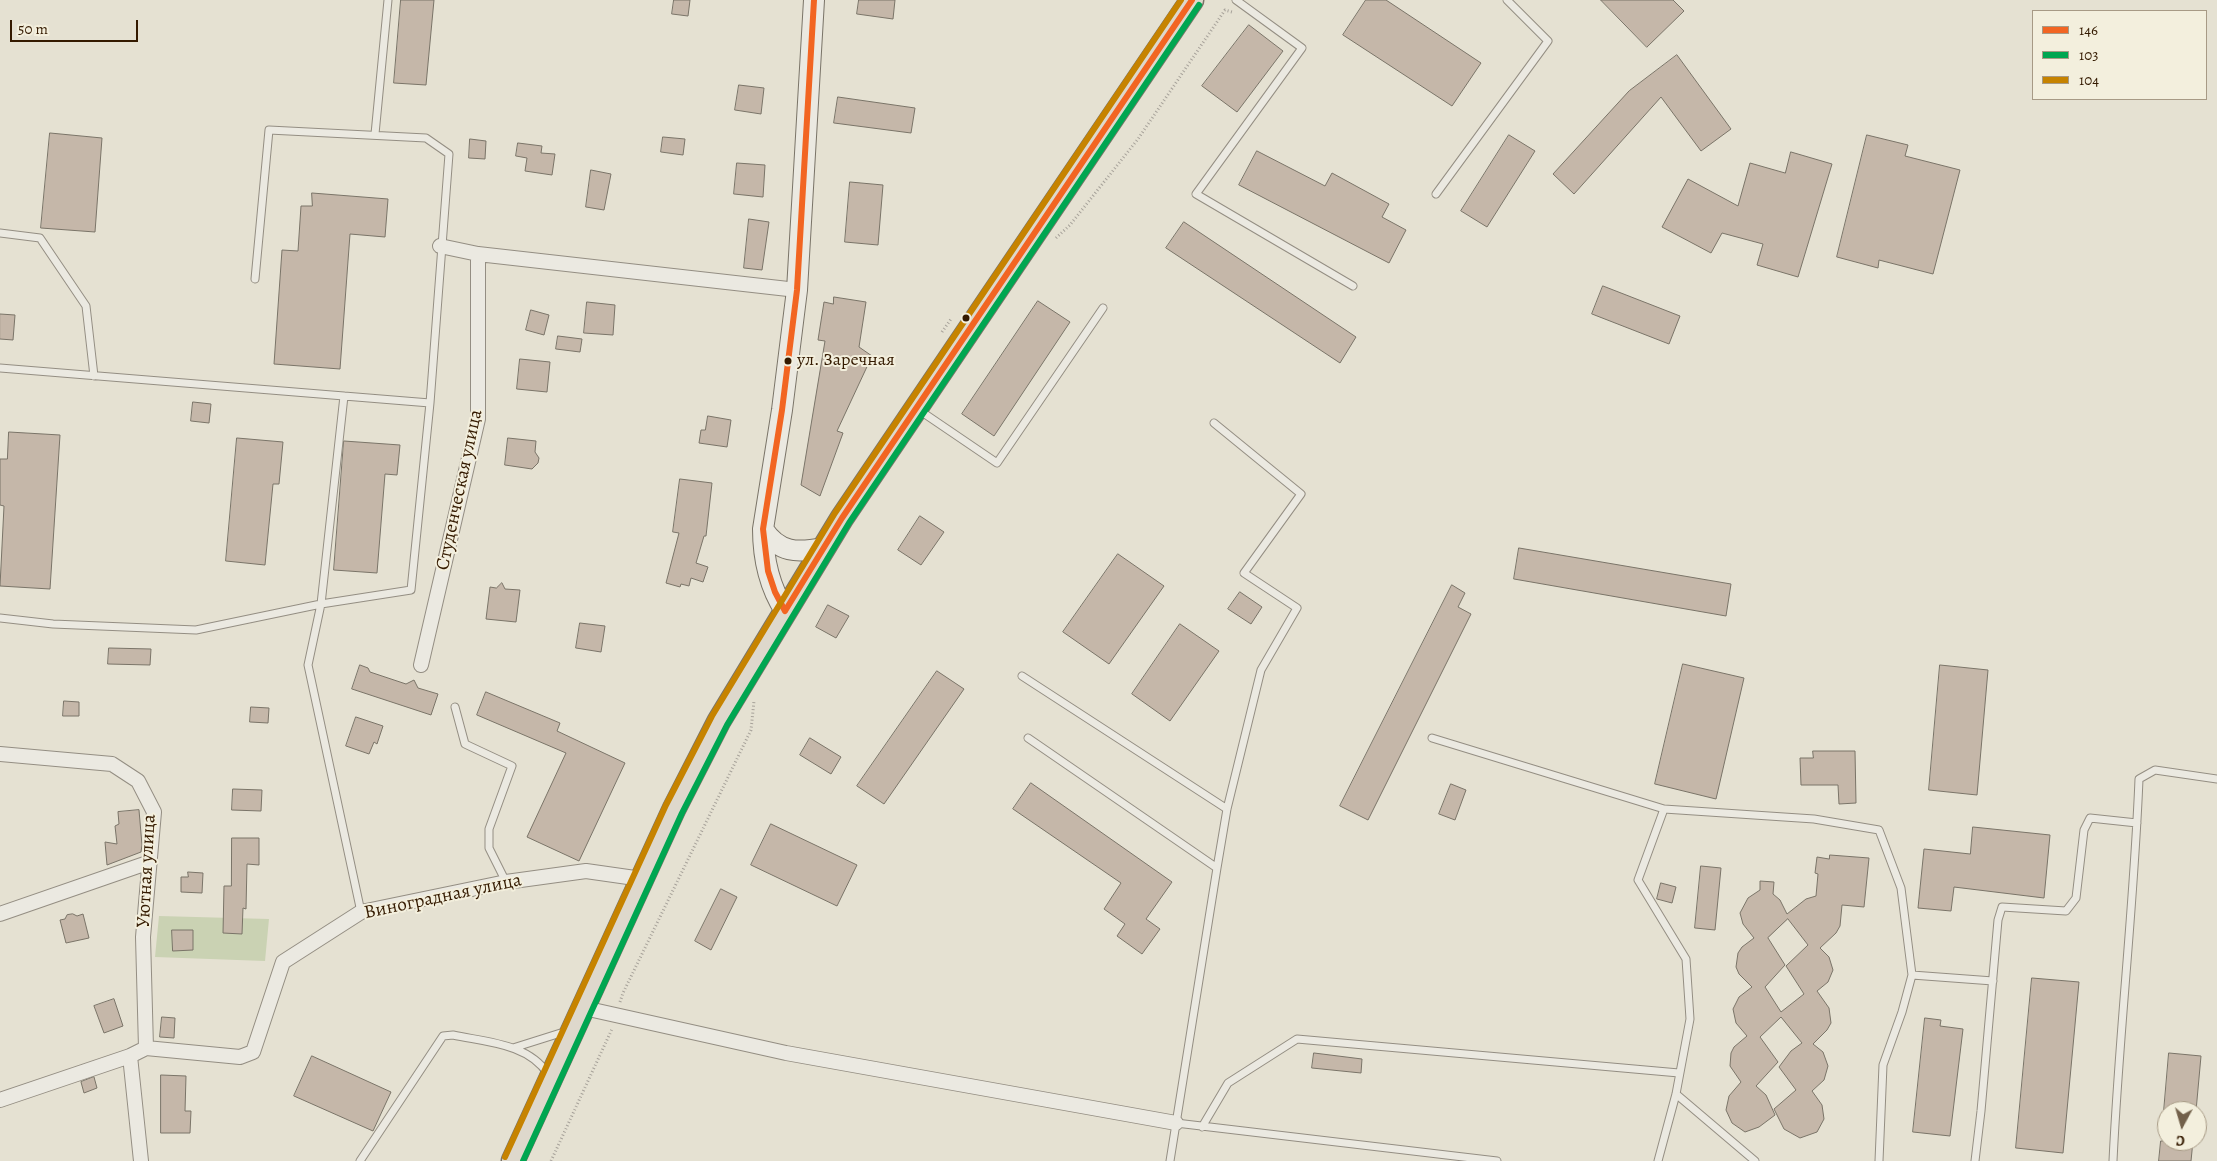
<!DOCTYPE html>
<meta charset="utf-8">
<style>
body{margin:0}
#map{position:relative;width:2217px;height:1161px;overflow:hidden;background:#e5e1d2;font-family:Alegreya,serif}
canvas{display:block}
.legend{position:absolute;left:2032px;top:10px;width:175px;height:90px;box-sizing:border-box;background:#f3efdd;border:1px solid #a79a85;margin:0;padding:6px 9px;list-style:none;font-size:15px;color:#341a00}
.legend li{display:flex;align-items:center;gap:10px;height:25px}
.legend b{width:25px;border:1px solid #a79a85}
.north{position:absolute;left:2157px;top:1101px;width:50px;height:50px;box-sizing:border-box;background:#f3efdd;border:1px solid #a79a85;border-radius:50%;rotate:186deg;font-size:14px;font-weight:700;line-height:20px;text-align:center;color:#341a00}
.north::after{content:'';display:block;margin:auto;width:18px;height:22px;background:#72604a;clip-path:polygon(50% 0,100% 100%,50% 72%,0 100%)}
.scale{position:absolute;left:10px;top:20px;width:128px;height:22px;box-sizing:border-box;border:2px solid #341a00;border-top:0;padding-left:6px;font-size:15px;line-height:18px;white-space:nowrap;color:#341a00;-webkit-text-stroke:4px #f3efdd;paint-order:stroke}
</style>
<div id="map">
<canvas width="2217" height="1161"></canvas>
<ul class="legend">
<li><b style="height:6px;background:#f26522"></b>146</li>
<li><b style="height:6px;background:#00a651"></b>103</li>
<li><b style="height:6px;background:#c68300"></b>104</li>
</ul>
<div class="north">С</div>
<div class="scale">50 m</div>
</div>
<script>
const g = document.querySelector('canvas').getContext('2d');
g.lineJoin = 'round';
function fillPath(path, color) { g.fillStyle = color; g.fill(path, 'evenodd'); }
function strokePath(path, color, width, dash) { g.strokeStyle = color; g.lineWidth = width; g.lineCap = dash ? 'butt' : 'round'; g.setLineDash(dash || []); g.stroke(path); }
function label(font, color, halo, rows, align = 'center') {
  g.font = font + ' Alegreya,serif'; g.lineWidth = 4; g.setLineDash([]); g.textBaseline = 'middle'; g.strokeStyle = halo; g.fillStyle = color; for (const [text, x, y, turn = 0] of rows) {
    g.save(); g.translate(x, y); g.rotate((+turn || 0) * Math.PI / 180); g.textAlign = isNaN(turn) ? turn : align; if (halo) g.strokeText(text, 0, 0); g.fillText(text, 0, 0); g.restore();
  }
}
const green = new Path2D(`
 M 159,916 L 269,919 L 265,961 L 155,957 Z`);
const building = new Path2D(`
 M 401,0 L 434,0 L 426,85 L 394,83 Z
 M 674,0 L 690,0 L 688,16 L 672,14 Z
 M 859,0 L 895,0 L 893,19 L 857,14 Z
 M 1366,0 L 1386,0 L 1481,63 L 1452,106 L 1343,35 Z
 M 1601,0 L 1673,0 L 1684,11 L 1647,47 Z
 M 1249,25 L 1283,51 L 1237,112 L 1202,86 Z
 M 1677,55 L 1731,129 L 1701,151 L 1661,97 L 1574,194 L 1553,174 L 1629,91 Z
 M 739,85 L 764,88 L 761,114 L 735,110 Z
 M 838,97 L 915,108 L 911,133 L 834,123 Z
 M 50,133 L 102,138 L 95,232 L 41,228 Z
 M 1509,135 L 1535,151 L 1487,227 L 1461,211 Z
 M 1867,135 L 1908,145 L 1905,156 L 1960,170 L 1933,274 L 1879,260 L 1878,268 L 1837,257 Z
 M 663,137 L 685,139 L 683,155 L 661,152 Z
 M 470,139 L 486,141 L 485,159 L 469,158 Z
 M 518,143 L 542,146 L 541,153 L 555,154 L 552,175 L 525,171 L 527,158 L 516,156 Z
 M 1257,151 L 1325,186 L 1332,173 L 1389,204 L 1382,217 L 1406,230 L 1389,263 L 1239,185 Z
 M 1791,152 L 1832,164 L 1798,277 L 1757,265 L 1763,244 L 1722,233 L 1711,253 L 1662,227 L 1688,179 L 1738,206 L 1750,163 L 1785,173 Z
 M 737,163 L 765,165 L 763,197 L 734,194 Z
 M 591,170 L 611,174 L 604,210 L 586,207 Z
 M 850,182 L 883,185 L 878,245 L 845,242 Z
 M 312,193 L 388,199 L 385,237 L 350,234 L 340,369 L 274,364 L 282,250 L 298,251 L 301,206 L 312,206 Z
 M 749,219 L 769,222 L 762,270 L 744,268 Z
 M 1184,222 L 1356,337 L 1340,363 L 1166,248 Z
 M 1603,286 L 1680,316 L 1669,344 L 1592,314 Z
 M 834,297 L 866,302 L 859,347 L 872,356 L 837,431 L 843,433 L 820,496 L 801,485 L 825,341 L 818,340 L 824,302 L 833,304 Z
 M 1038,301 L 1070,322 L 994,436 L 962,414 Z
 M 587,302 L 615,305 L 613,335 L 584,333 Z
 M 531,310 L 549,315 L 544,335 L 526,330 Z
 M 0,314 L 15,315 L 13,340 L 0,339 Z
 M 558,336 L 582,339 L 580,352 L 556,349 Z
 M 520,359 L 550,362 L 547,392 L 517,389 Z
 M 193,402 L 211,404 L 209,423 L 191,421 Z
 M 708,416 L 731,420 L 727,447 L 699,443 L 701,430 L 705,430 Z
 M 9,432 L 60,435 L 50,589 L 0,586 L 4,506 L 0,505 L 0,459 L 7,459 Z
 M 237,438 L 283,442 L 279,484 L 273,484 L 265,565 L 226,561 Z
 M 508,438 L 536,441 L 535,452 L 539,458 L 538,463 L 532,469 L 505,465 Z
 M 344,441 L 400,445 L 397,475 L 385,474 L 377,573 L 334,570 Z
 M 680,479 L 712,483 L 706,536 L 704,536 L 696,563 L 708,567 L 703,582 L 691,578 L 689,586 L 681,584 L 680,587 L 666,583 L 679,533 L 673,532 Z
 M 920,516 L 944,532 L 921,565 L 898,550 Z
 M 1519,548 L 1731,584 L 1726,616 L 1514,579 Z
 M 1118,554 L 1164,586 L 1109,664 L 1063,632 Z
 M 502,583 L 505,589 L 520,590 L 516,622 L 486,619 L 490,587 L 496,588 Z
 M 1452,585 L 1465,593 L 1458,607 L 1471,614 L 1368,820 L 1340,806 Z
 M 1240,592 L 1262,607 L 1251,624 L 1228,609 Z
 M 828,605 L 849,616 L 836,638 L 816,627 Z
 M 580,623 L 605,626 L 601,652 L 576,648 Z
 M 1180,624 L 1219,651 L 1170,721 L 1132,694 Z
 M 109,648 L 151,649 L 150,665 L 108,664 Z
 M 1683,664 L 1744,678 L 1716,799 L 1655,784 Z
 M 360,665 L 368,668 L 370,672 L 406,684 L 414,680 L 418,688 L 438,694 L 431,715 L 352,689 Z
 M 1940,665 L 1988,670 L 1977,795 L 1929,790 Z
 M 937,671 L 964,689 L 884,804 L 857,786 Z
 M 486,692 L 560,723 L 557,731 L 625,763 L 579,861 L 527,837 L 566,753 L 477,715 Z
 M 64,701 L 79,702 L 79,716 L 63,716 Z
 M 251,707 L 269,708 L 268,723 L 250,722 Z
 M 356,717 L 383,726 L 377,744 L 374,742 L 369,754 L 346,746 Z
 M 810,738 L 841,757 L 831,774 L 800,755 Z
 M 1813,751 L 1855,751 L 1856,803 L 1839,804 L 1838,785 L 1801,785 L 1800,758 L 1813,758 Z
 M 1031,783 L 1172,882 L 1146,919 L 1160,929 L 1142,954 L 1117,936 L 1125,924 L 1104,909 L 1121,883 L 1013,809 Z
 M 1451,784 L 1466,790 L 1455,820 L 1439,814 Z
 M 233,789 L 262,790 L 261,811 L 232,810 Z
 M 139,810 L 142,845 L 141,852 L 107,865 L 105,842 L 117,844 L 115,826 L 119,824 L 118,812 Z
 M 771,824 L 857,865 L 837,906 L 751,865 Z
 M 1973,827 L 2050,835 L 2044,898 L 1954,887 L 1951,911 L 1918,908 L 1924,849 L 1970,854 Z
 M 232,838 L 259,838 L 259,865 L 247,864 L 246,909 L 243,908 L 242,934 L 223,933 L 224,886 L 231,886 Z
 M 1830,855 L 1869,858 L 1864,907 L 1842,905 L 1840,926 L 1836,933 L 1820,948 L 1829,957 L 1833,970 L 1828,982 L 1817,991 L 1829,1008 L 1831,1023 L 1827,1030 L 1813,1044 L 1823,1052 L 1828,1066 L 1824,1080 L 1812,1091 L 1822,1105 L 1824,1119 L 1817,1132 L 1800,1138 L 1784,1129 L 1774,1109 L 1796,1090 L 1779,1067 L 1791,1051 L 1802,1043 L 1781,1017 L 1760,1037 L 1778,1062 L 1756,1086 L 1766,1095 L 1775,1115 L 1759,1127 L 1745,1132 L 1732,1123 L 1726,1110 L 1729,1096 L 1741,1082 L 1730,1066 L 1731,1053 L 1734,1047 L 1747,1036 L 1736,1023 L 1733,1009 L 1739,997 L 1752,987 L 1739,974 L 1736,967 L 1738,953 L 1742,947 L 1754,938 L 1743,924 L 1740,913 L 1748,898 L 1760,890 L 1760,881 L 1774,882 L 1773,894 L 1780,900 L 1787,914 L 1806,899 L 1816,896 L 1818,874 L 1815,873 L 1817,857 L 1829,859 ZM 1788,919 L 1808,945 L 1786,966 L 1804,994 L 1781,1012 L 1765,987 L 1785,965 L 1768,938 Z
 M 1701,866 L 1721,868 L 1715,930 L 1695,928 Z
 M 188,872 L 203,873 L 202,893 L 181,892 L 181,877 L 188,877 Z
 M 1661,883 L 1676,887 L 1672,903 L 1657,899 Z
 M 721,889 L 737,897 L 711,950 L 695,941 Z
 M 73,914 L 77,916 L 83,914 L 89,938 L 66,943 L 60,920 L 65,919 L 67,915 Z
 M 172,930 L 193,930 L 193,950 L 173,951 Z
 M 2032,978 L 2079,982 L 2063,1153 L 2016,1148 Z
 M 114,999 L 123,1026 L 104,1033 L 94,1006 Z
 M 162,1017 L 175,1018 L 174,1038 L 160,1037 Z
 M 1925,1018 L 1941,1020 L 1940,1026 L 1963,1029 L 1950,1136 L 1913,1132 Z
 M 1314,1053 L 1362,1059 L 1361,1073 L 1312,1068 Z
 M 2169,1053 L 2201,1056 L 2196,1111 L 2164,1111 Z
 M 312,1056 L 391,1092 L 373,1131 L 294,1096 Z
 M 161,1075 L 186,1076 L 185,1111 L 191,1111 L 190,1133 L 161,1133 Z
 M 94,1077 L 97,1088 L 84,1093 L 81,1082 Z
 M 2161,1141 L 2193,1141 L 2191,1161 L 2159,1161 Z`);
const path = new Path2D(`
 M 1056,238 L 1070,225 L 1138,139 L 1225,10 L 1232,12
 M 942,332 L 951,319
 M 620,1002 L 623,993 L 751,730 L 754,701
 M 551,1161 L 612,1029`);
const service = new Path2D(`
 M 1236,0 L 1302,48 L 1196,194 L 1353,286
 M 375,134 L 388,0
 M 1436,194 L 1548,41 L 1507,0
 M 0,233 L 40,238 L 86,306 L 94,376
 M 0,368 L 430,403
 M 344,396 L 321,604 L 308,665 L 361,912
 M 919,410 L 997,463 L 1103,308
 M 1214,423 L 1301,494 L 1244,573 L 1297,608 L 1261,670 L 1227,809 L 1217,868
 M 0,618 L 53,624 L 196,630 L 321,604 L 411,590 L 430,403 L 449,154 L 426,138 L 269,130 L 255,279
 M 1022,676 L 1227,809
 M 455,707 L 465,744 L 512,766 L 489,829 L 489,848 L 506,882
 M 1028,738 L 1217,868 L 1170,1161
 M 1432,738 L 1664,809 L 1638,880 L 1686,959 L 1690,1019 L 1676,1094 L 1658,1161
 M 1664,809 L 1814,819 L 1879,830 L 1901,888 L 1912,975 L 1902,1012 L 1883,1065 L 1879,1161
 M 1912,975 L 1993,981
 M 513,1048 L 567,1031
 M 1676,1094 L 1755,1161
 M 1176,1123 L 1497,1161
 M 1202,1127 L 1228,1083 L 1297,1039 L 1679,1073
 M 360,1161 L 443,1036 L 453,1035 C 485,1042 528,1043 548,1074
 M 1975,1161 L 1981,1111 L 1998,920 L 2002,907 L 2066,911 L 2076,898 L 2084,830 L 2090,818 L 2137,823
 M 2113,1161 C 2119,1033 2134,906 2139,779 L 2155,770 L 2217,779`);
const minor = new Path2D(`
 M 440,246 L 478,254 L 797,290
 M 421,665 L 478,419 L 478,254
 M 0,754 L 112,764 L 138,781 L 154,812 L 143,937 L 146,1048
 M 0,914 L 150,862
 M 584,1008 L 786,1053 L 1176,1123
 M 130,1056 L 141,1161
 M 0,1100 L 130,1056 L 146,1048 L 240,1057 L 253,1052 L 283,962 L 361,912 L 506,882 L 586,871 L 642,879`);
const secondary = new Path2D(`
 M 763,529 C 779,553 797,553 823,548
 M 785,611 C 769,586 763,558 763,529 L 782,410 L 797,290 L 814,0`);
const primary = new Path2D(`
 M 513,1161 L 674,809 L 719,721 L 842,518 L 1192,0`);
const bus1 = new Path2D(`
 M 785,611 L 842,518 L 1192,0
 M 785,611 L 775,592 L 768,571 L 763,529 L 782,410 L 797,290 L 814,0`);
const bus2 = new Path2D(`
 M 523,1161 L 682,813 L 727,725 L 849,523 L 1199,5`);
const bus3 = new Path2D(`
 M 505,1157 L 666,805 L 712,716 L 835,513 L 1181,0`);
const markers = [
 [966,318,4.5,"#341a00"],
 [788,361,4.5,"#341a00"]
];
const busNames = [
 ["ул. Заречная",797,361]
];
const streetNames = [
 ["Студенческая улица",460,490,-78],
 ["Уютная улица",147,871,-87],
 ["Виноградная улица",443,897,-12]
];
fillPath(green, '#cad2b3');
fillPath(building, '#c5b7a9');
strokePath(building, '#7a7468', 1);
strokePath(service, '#948e83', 9);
strokePath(minor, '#948e83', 16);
strokePath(secondary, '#7a7468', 22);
strokePath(primary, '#7a7468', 25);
strokePath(path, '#a7a29a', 3, [1, 2.5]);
strokePath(service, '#ebe9e1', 7);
strokePath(minor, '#ebe9e1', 14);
strokePath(secondary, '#ebe9e1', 20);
strokePath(primary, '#ded8cc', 22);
strokePath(bus1, '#f26522', 6);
strokePath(bus2, '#00a651', 6);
strokePath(bus3, '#c68300', 6);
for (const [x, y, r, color] of markers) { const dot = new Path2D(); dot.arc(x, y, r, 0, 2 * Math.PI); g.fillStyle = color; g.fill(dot); strokePath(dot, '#f3efdd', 2); }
label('18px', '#341a00', '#f3efdd', busNames, 'left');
label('19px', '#341a00', '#f3efdd', streetNames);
</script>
